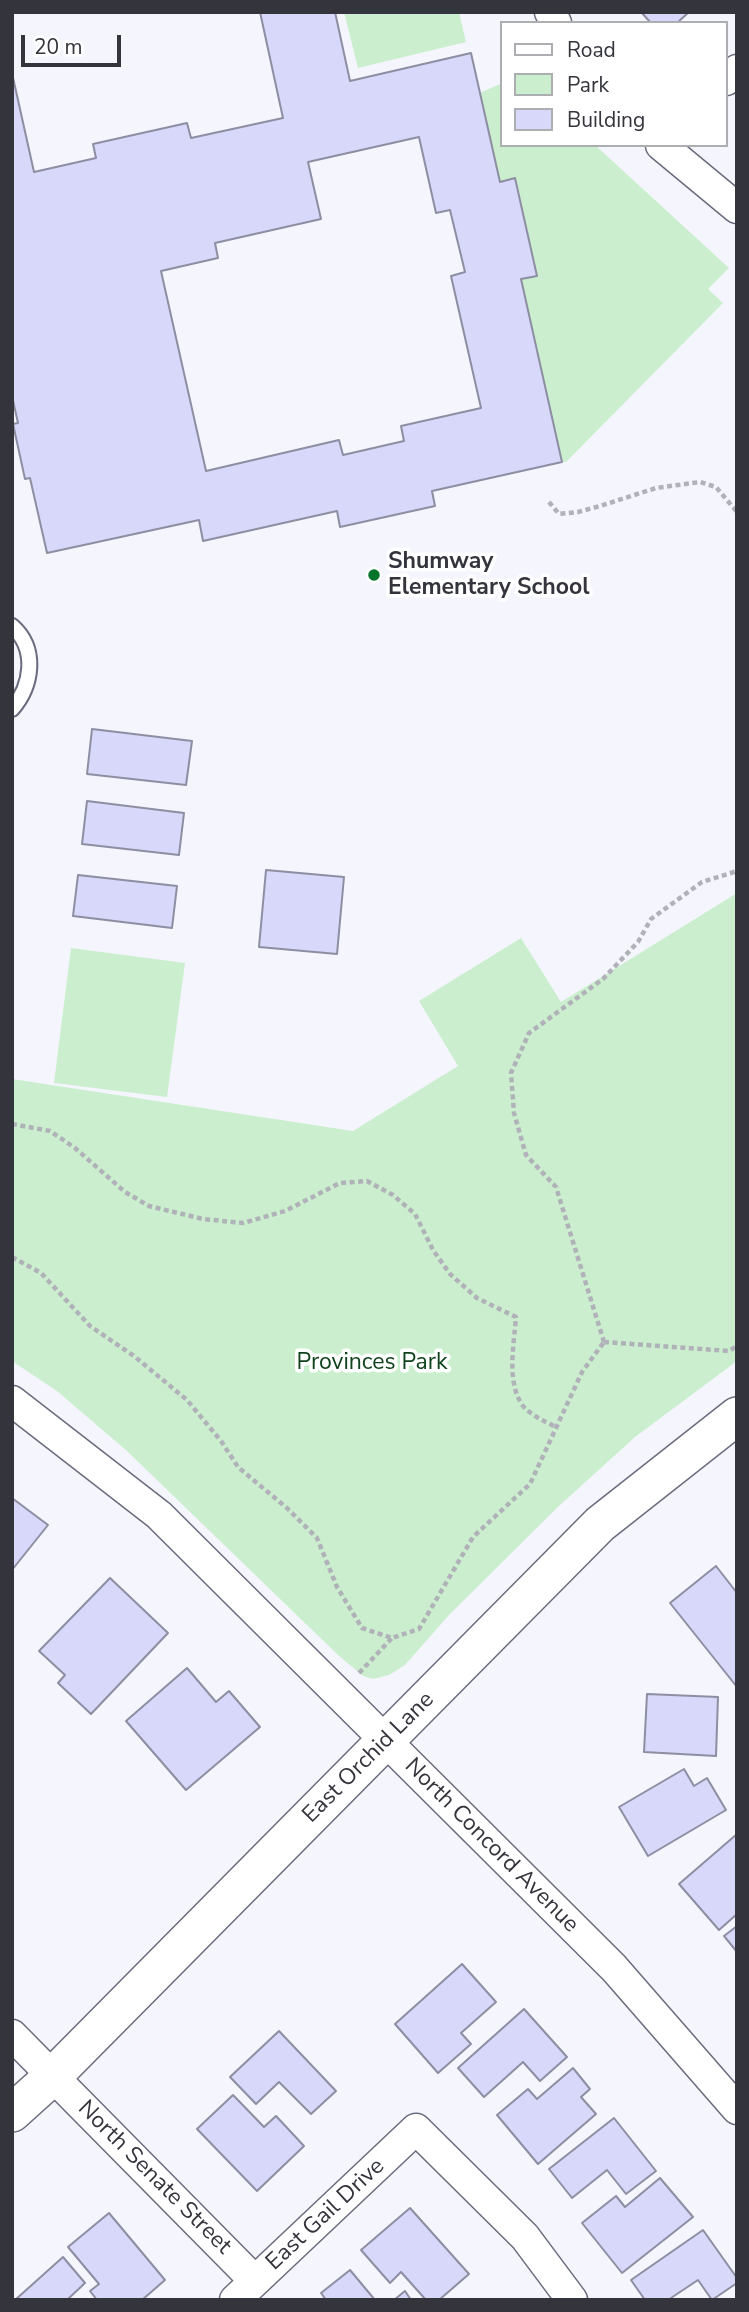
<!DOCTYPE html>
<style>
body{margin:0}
#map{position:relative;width:749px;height:2312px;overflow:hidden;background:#f4f5fd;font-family:"Nunito Sans",sans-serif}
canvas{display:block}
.frame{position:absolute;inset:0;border:14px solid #33343c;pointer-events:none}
.legend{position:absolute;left:500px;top:21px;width:228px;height:126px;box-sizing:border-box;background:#fff;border:2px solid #adaeb1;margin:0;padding:9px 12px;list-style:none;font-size:21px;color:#33343c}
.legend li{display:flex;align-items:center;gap:14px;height:35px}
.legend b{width:35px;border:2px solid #adaeb1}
.scale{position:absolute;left:21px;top:35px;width:100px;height:32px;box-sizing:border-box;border:4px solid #33343c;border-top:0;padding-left:9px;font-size:21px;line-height:24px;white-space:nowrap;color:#33343c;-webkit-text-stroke:5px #fff;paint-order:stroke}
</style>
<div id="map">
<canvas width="749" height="2312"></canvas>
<div class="frame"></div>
<ul class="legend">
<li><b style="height:9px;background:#fff"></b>Road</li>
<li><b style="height:19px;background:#cbefce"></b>Park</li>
<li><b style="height:19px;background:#d7d8fa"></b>Building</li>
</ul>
<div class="scale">20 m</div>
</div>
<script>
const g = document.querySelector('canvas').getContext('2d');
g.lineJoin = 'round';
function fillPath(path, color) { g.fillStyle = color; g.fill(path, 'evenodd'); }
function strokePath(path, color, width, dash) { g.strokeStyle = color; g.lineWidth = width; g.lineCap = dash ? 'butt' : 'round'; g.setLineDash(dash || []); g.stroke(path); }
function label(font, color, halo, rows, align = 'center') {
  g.font = font + ' "Nunito Sans",sans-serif'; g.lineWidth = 7; g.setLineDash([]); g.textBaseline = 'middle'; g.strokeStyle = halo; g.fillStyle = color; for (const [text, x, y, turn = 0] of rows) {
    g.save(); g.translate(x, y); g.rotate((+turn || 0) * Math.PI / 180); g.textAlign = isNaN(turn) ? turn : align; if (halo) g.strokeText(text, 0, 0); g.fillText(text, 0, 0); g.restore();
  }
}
const green = new Path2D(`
 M 344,12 L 459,12 L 466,42 L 358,68 Z
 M 502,83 L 502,145 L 595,145 L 729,268 L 708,289 L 723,303 L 566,462 L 562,462 L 521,279 L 537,276 L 516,179 L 500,182 L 480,93 Z
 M 737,893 L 737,1361 L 635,1437 L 559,1506 L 449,1615 L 405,1665 L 389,1675 L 373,1679 L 363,1676 L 338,1655 L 127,1451 L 57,1391 L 12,1361 L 12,1079 L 353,1131 L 458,1066 L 419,1001 L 521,938 L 561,1002 Z
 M 71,948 L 185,963 L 167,1097 L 54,1083 Z`);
const building = new Path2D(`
 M 260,12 L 335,12 L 350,81 L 471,53 L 500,182 L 515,178 L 537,276 L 521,279 L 562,462 L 432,491 L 435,506 L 340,527 L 337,511 L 203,541 L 199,520 L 47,553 L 30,478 L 25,479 L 13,424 L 18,423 L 12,396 L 12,73 L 34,172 L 96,158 L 93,144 L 187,123 L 191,138 L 283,118 ZM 419,137 L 436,213 L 450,210 L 465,272 L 451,276 L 481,408 L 401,426 L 404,441 L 343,455 L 339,440 L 206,471 L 161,271 L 218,258 L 215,243 L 321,219 L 308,162 Z
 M 641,12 L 689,12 L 677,23 L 651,23 Z
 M 92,729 L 192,741 L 186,785 L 87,774 Z
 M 87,801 L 184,813 L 179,855 L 82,844 Z
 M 266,870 L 344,877 L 337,954 L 259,947 Z
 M 78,875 L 177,886 L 172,928 L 73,916 Z
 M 12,1498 L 48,1525 L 12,1570 Z
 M 716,1566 L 737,1593 L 737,1687 L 670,1603 Z
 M 110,1578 L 168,1633 L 91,1714 L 58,1683 L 65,1675 L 39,1651 Z
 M 187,1668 L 216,1702 L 229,1691 L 260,1727 L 186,1790 L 126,1721 Z
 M 647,1694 L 718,1697 L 716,1756 L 644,1752 Z
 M 684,1769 L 694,1786 L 707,1778 L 726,1810 L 648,1856 L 619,1807 Z
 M 737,1834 L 737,1914 L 719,1930 L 679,1884 Z
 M 737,1926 L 737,1952 L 724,1936 Z
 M 462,1964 L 496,2002 L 461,2033 L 471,2044 L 438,2073 L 395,2024 Z
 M 524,2009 L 567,2057 L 540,2081 L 523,2062 L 484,2097 L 458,2068 Z
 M 279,2031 L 336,2091 L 311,2114 L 279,2082 L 256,2104 L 230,2077 Z
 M 573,2068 L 590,2089 L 581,2097 L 596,2114 L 538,2164 L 497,2115 L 528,2089 L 537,2099 Z
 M 233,2095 L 264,2127 L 276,2116 L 304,2146 L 257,2191 L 197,2129 Z
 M 614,2118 L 656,2171 L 626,2194 L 607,2170 L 572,2198 L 549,2169 Z
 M 660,2178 L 693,2217 L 622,2273 L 582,2223 L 616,2196 L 625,2207 Z
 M 410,2208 L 469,2274 L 439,2300 L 426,2300 L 401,2272 L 390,2283 L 361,2250 Z
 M 109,2213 L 165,2280 L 142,2300 L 97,2300 L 90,2291 L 99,2284 L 68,2247 Z
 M 703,2230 L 737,2278 L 737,2283 L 712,2300 L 698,2280 L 668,2300 L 645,2300 L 631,2280 Z
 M 63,2257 L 85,2283 L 67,2300 L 15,2300 Z
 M 350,2270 L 375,2300 L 326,2300 L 321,2293 Z
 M 405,2291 L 411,2300 L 394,2300 Z`);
const path = new Path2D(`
 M 549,502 L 559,514 L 578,512 L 600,506 L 656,488 L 700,482 L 716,487 L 737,512
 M 12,1124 L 50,1131 L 75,1148 L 125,1192 L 149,1206 L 203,1219 L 243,1223 L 285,1211 L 340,1183 L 367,1181 L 393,1195 L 415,1214 L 433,1250 L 450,1274 L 477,1298 L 516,1317 C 514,1344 506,1383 523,1406 C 532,1416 544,1421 556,1427
 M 12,1257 L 41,1273 L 90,1326 L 134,1356 L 187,1400 L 221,1441 L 238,1467 L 288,1509 L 317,1538 L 337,1587 L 362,1628 L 392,1638 L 419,1629 L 473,1537 L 530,1484 L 582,1372 L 604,1342
 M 604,1342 L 556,1187 L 526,1155 L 514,1113 L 511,1073 L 529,1033 L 603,979 L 638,942 L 651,919 L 702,882 L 737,871
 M 604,1342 L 729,1351 L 737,1346
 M 359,1673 L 392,1638`);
const service = new Path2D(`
 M 12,626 C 38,649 32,686 12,709`);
const minor = new Path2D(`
 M 550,12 L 556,23
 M 726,80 L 737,70
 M 661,145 L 737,208
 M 12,1401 L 159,1515 L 614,1968 L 737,2109
 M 12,2035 L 255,2281
 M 235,2300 L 416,2129 L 525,2237 L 572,2300`);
const tertiary = new Path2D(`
 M 12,2113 L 53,2076 L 600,1524 L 737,1416`);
const markers = [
 [374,575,7,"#007429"]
];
const poiNames = [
 ["Shumway",388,562],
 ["Elementary School",388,588]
];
const parkNames = [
 ["Provinces Park",372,1363]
];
const streetNames = [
 ["East Orchid Lane",369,1758,-45],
 ["North Concord Avenue",491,1846,45],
 ["North Senate Street",154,2178,45],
 ["East Gail Drive",326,2215,-43]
];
fillPath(green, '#cbefce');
fillPath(building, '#d7d8fa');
strokePath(building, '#8d8ea2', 2);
strokePath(service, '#6a6b7e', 18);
strokePath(minor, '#6a6b7e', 33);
strokePath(tertiary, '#6a6b7e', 40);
strokePath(path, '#b0b1b9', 4.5, [5, 3.5]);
strokePath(service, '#fff', 14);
strokePath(minor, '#fff', 30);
strokePath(tertiary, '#fff', 37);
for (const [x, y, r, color] of markers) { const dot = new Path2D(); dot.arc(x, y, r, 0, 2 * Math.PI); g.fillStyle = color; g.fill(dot); strokePath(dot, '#fff', 2.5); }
label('bold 23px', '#33343c', '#fff', poiNames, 'left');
label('23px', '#10431c', '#fff', parkNames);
label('23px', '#33343c', '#fff', streetNames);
</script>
